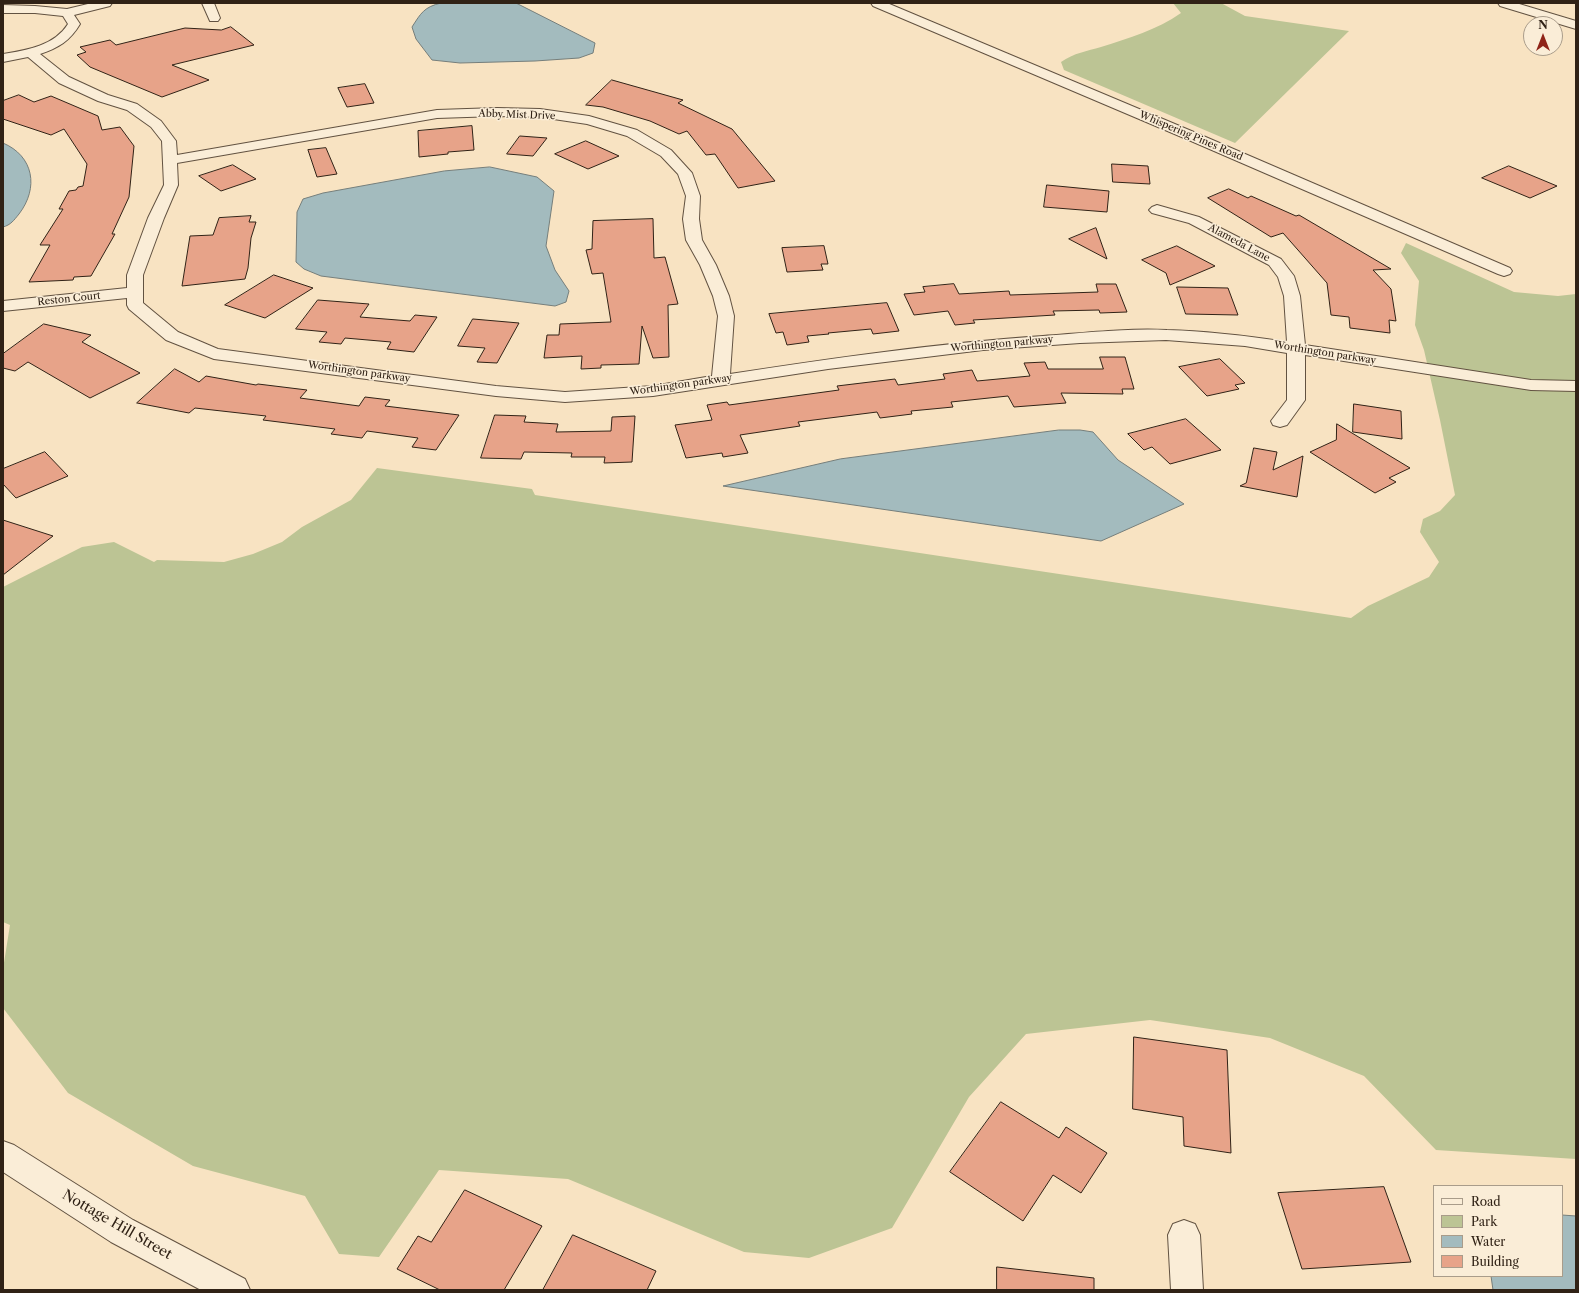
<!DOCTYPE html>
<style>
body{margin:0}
#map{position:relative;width:1579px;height:1293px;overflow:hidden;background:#f8e3c2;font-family:"Libre Caslon Text",serif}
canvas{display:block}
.frame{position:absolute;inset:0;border:4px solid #302216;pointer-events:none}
.legend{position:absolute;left:1433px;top:1185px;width:130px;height:92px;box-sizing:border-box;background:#faedd7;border:1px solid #a99c8a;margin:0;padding:5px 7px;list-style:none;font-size:12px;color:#302216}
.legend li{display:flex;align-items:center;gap:8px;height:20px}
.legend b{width:20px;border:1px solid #a99c8a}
.north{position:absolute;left:1523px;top:16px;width:40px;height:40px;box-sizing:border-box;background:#faedd7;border:1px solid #a99c8a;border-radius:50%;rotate:0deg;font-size:11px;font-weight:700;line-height:16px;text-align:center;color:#302216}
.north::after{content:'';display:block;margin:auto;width:14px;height:18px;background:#8f2418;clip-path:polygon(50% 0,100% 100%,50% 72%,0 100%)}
</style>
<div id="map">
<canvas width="1579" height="1293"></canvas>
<div class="frame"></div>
<ul class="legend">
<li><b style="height:5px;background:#faedd7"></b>Road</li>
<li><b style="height:11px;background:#bcc494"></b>Park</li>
<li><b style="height:11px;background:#a3bbbe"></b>Water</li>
<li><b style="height:11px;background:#e7a389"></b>Building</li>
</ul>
<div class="north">N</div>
</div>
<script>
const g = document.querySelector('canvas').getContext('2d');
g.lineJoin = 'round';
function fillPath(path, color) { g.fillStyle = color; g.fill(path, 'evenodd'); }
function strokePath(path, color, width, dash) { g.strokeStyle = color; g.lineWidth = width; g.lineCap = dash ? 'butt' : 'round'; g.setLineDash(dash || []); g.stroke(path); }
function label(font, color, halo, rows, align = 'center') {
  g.font = font + ' "Libre Caslon Text",serif'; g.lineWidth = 3; g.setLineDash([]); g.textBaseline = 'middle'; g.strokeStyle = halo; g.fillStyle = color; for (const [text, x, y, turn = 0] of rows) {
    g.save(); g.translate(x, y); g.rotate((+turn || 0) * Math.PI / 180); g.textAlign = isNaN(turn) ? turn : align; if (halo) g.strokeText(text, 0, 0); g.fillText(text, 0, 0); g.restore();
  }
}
const green = new Path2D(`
 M 1173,3 L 1221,3 L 1245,16 L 1349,31 L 1235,143 L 1064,70 L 1061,62 C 1074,53 1087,51 1101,47 C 1129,38 1157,30 1181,13 Z
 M 1406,243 L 1514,292 L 1558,296 L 1576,294 L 1576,1159 L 1436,1150 L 1364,1076 L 1270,1038 L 1150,1020 L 1026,1034 L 969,1097 L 892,1228 L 809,1258 L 744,1252 L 568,1179 L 439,1170 L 379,1257 L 339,1254 L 305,1196 L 193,1166 L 68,1093 L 3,1008 L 3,969 L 10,925 L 3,922 L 3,587 L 82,547 L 114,542 L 154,562 L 157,560 L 224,562 L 253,554 L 282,542 L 302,527 L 351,500 L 377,468 L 532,489 L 535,495 L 1351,618 L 1368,606 L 1429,577 L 1439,562 L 1420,532 L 1423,519 L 1440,511 L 1455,495 L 1440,420 L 1424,350 L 1415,325 L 1419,281 L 1401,253 Z`);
const water = new Path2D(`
 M 441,3 L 516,3 L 595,43 L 593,53 L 579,58 L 535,61 L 460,63 L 432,60 L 416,39 L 412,27 C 421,13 424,7 441,3 Z
 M 3,143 C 34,156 39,188 19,214 C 14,220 11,225 3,227 Z
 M 490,167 L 537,177 L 554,191 L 546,246 L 555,270 L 569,291 L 566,302 L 555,306 L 321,276 L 304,269 L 296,262 L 297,212 L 303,199 L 323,193 L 444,171 Z
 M 1059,430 L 1080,430 L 1093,432 L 1118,460 L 1184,504 L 1101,541 L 723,486 L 840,459 Z
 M 1562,1215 L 1576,1216 L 1576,1290 L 1493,1290 L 1491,1276 L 1562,1276 Z`);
const building = new Path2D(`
 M 231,27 L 254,45 L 172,65 L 209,80 L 162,97 L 90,67 L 77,55 L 86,52 L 80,47 L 110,40 L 116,45 L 185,28 L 221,30 Z
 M 612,80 L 683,100 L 678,103 L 732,129 L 775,181 L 738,188 L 715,154 L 706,155 L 687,131 L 679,134 L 650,121 L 603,107 L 586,105 Z
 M 365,84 L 374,103 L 347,107 L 338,88 Z
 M 19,95 L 34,102 L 51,96 L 98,116 L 102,130 L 120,127 L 134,146 L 129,197 L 112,234 L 115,234 L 91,276 L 74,277 L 73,280 L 29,282 L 50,245 L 40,245 L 63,209 L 59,209 L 69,191 L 76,190 L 78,187 L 83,186 L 87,164 L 64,129 L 51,135 L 3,119 L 3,101 Z
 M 472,126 L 474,150 L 448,152 L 448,154 L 419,157 L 418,131 Z
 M 520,136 L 547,138 L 533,156 L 507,154 Z
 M 586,141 L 619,156 L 588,169 L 555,154 Z
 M 326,148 L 337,174 L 317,177 L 308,150 Z
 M 1112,164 L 1148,166 L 1150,184 L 1113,182 Z
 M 233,165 L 256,179 L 221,191 L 199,176 Z
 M 1509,166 L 1557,186 L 1530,198 L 1482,178 Z
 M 1047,185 L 1109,191 L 1107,212 L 1044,207 Z
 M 1229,189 L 1248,198 L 1251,196 L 1296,216 L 1299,215 L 1391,269 L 1373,270 L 1391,289 L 1396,321 L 1389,320 L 1390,333 L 1350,328 L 1349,317 L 1331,315 L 1327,283 L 1283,233 L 1271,237 L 1208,198 Z
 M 251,216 L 249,222 L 256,222 L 251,238 L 248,268 L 245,279 L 182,286 L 190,236 L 213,235 L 219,218 Z
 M 653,219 L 654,258 L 665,257 L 678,304 L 668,305 L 669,357 L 653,358 L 642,326 L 639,364 L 601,365 L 601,368 L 581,369 L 582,356 L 544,358 L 547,335 L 559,335 L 560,324 L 611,322 L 603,273 L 592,274 L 586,250 L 592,249 L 593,221 Z
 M 1096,228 L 1107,259 L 1069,239 Z
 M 824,246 L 828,264 L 821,264 L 823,270 L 787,272 L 782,248 Z
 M 1177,246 L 1215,266 L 1170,285 L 1166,273 L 1142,260 Z
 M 274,275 L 313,288 L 265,318 L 225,305 Z
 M 954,284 L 959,294 L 1009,291 L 1010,295 L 1098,292 L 1096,284 L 1116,284 L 1127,312 L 1100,313 L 1099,310 L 1053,311 L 1055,315 L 973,320 L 975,323 L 955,325 L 948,311 L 914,315 L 904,294 L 925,292 L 923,287 Z
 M 1177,287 L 1228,288 L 1238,315 L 1186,314 Z
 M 318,300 L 369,304 L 360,317 L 410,321 L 415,315 L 437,317 L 414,352 L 387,349 L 391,342 L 345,338 L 341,344 L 319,342 L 327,332 L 296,329 Z
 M 887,303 L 899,331 L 873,334 L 871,329 L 828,333 L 829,334 L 807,336 L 809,342 L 787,345 L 783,332 L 776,333 L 769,314 Z
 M 473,319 L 519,323 L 497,363 L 477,362 L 485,348 L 458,346 Z
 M 44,324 L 91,335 L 82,342 L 140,373 L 90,398 L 28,362 L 15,371 L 3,368 L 3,354 Z
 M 1100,357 L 1125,357 L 1134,389 L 1122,389 L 1123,394 L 1061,393 L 1066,403 L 1014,407 L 1008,396 L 951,402 L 953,407 L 911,411 L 912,414 L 880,418 L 877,412 L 798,422 L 800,426 L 740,435 L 748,453 L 723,457 L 722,453 L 686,458 L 675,425 L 712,420 L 707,405 L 727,402 L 729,405 L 839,390 L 837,386 L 895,379 L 898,385 L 945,379 L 943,374 L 972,370 L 977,381 L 1030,376 L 1024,363 L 1045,362 L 1048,369 L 1103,369 Z
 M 1220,359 L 1245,383 L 1235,385 L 1239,389 L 1207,396 L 1179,367 Z
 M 175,369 L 199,382 L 206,376 L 256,385 L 258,384 L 307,390 L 300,398 L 359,406 L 365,397 L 390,400 L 385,406 L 459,415 L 436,450 L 412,447 L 418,438 L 367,431 L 362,438 L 331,434 L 335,429 L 263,420 L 266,416 L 195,408 L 189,413 L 137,403 Z
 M 1354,404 L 1401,411 L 1402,439 L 1353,432 Z
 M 495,415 L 526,416 L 524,422 L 558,424 L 556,432 L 611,431 L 612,417 L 635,416 L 632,462 L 604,463 L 605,457 L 571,457 L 572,453 L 524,452 L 521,459 L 481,458 Z
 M 1186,419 L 1221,450 L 1170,464 L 1152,447 L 1144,450 L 1128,434 Z
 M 1337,424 L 1410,468 L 1389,478 L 1396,482 L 1375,493 L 1310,452 L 1336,440 Z
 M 1254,448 L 1277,452 L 1273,470 L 1303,456 L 1297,497 L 1240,486 L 1246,483 Z
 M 45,452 L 68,476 L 16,498 L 3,484 L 3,469 Z
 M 3,520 L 53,536 L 3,575 Z
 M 1134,1037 L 1227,1050 L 1231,1153 L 1184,1146 L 1183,1117 L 1133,1109 Z
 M 1001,1102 L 1059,1138 L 1066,1127 L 1107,1153 L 1081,1193 L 1053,1175 L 1023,1221 L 950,1172 Z
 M 1384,1187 L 1411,1262 L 1302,1269 L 1278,1193 Z
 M 465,1190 L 542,1226 L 504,1290 L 440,1290 L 397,1269 L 418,1236 L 431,1242 Z
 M 573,1235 L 656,1271 L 647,1290 L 543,1290 Z
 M 997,1267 L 1094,1278 L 1094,1290 L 997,1290 Z`);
const minor = new Path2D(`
 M 92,3 L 112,3 L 110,6 L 74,15 L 80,24 C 70,41 58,48 40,54 L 69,77 L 108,95 L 137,104 L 161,121 L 176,141 L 177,155 L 437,110 L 497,108 L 540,109 L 589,116 L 637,130 L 671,150 L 692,173 L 700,196 L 699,219 L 702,240 L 716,265 L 729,296 L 734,316 L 730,374 C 834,358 938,343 1043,336 C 1083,333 1127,328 1167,330 C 1207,331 1248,336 1287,342 L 1284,296 L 1278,277 L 1269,265 L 1189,223 L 1152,213 L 1149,210 L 1152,207 L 1157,205 L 1199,217 L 1281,259 L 1294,276 L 1300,296 L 1305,345 L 1531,380 L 1576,381 L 1576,391 L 1531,390 L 1305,355 L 1305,400 L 1287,425 L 1280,427 L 1273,425 L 1271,421 L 1287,400 L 1287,353 L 1245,346 L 1166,340 L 1080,343 L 983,350 L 828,369 L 653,396 L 565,402 L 496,396 L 214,359 L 166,340 L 129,309 L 127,305 L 127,298 L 3,311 L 3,301 L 127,288 L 127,275 L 148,218 L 164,185 L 162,141 L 151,127 L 127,110 L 98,101 L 59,83 L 28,57 L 3,62 L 3,54 C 27,50 54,46 68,24 L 63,16 L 35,13 L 3,13 L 3,5 L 35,6 L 67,9 ZM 497,116 L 540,117 L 587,124 L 627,136 L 661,156 L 678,174 L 686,196 L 683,219 L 686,240 L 700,265 L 713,296 L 718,316 L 712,376 L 653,386 L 565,392 L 496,386 L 218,349 L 178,332 L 143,303 L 143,275 L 164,218 L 178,185 L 177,163 L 437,118 Z
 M 202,3 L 214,3 L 220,18 L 218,21 L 210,21 Z
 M 871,3 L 887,3 L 1201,135 L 1510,268 L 1512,271 L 1510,274 L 1504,276 L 1498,274 L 1191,141 L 873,6 Z
 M 1498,3 L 1516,3 L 1576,21 L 1576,29 L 1500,6 Z
 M 3,1141 L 14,1145 L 133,1220 L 245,1279 L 250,1290 L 201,1290 L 111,1242 L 3,1172 Z
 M 1184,1220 L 1195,1224 L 1200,1235 L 1203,1290 L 1171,1290 L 1168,1235 L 1173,1224 Z`);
const farStreetnames = [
 ["Abby Mist Drive",517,115,2],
 ["Whispering Pines Road",1191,136,23],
 ["Alameda Lane",1239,243,28],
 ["Reston Court",69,299,-6],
 ["Worthington parkway",1002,344,-5],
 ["Worthington parkway",1325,353,9],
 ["Worthington parkway",359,372,8],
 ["Worthington parkway",681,385,-8]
];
const nearStreetnames = [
 ["Nottage Hill Street",117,1225,30]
];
fillPath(green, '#bcc494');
fillPath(water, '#a3bbbe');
strokePath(water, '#757e7b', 1);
fillPath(building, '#e7a389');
strokePath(building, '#302216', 1);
strokePath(minor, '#625241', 2);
fillPath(minor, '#faedd7');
label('10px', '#302216', '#faedd7', farStreetnames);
label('14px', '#302216', '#faedd7', nearStreetnames);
</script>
